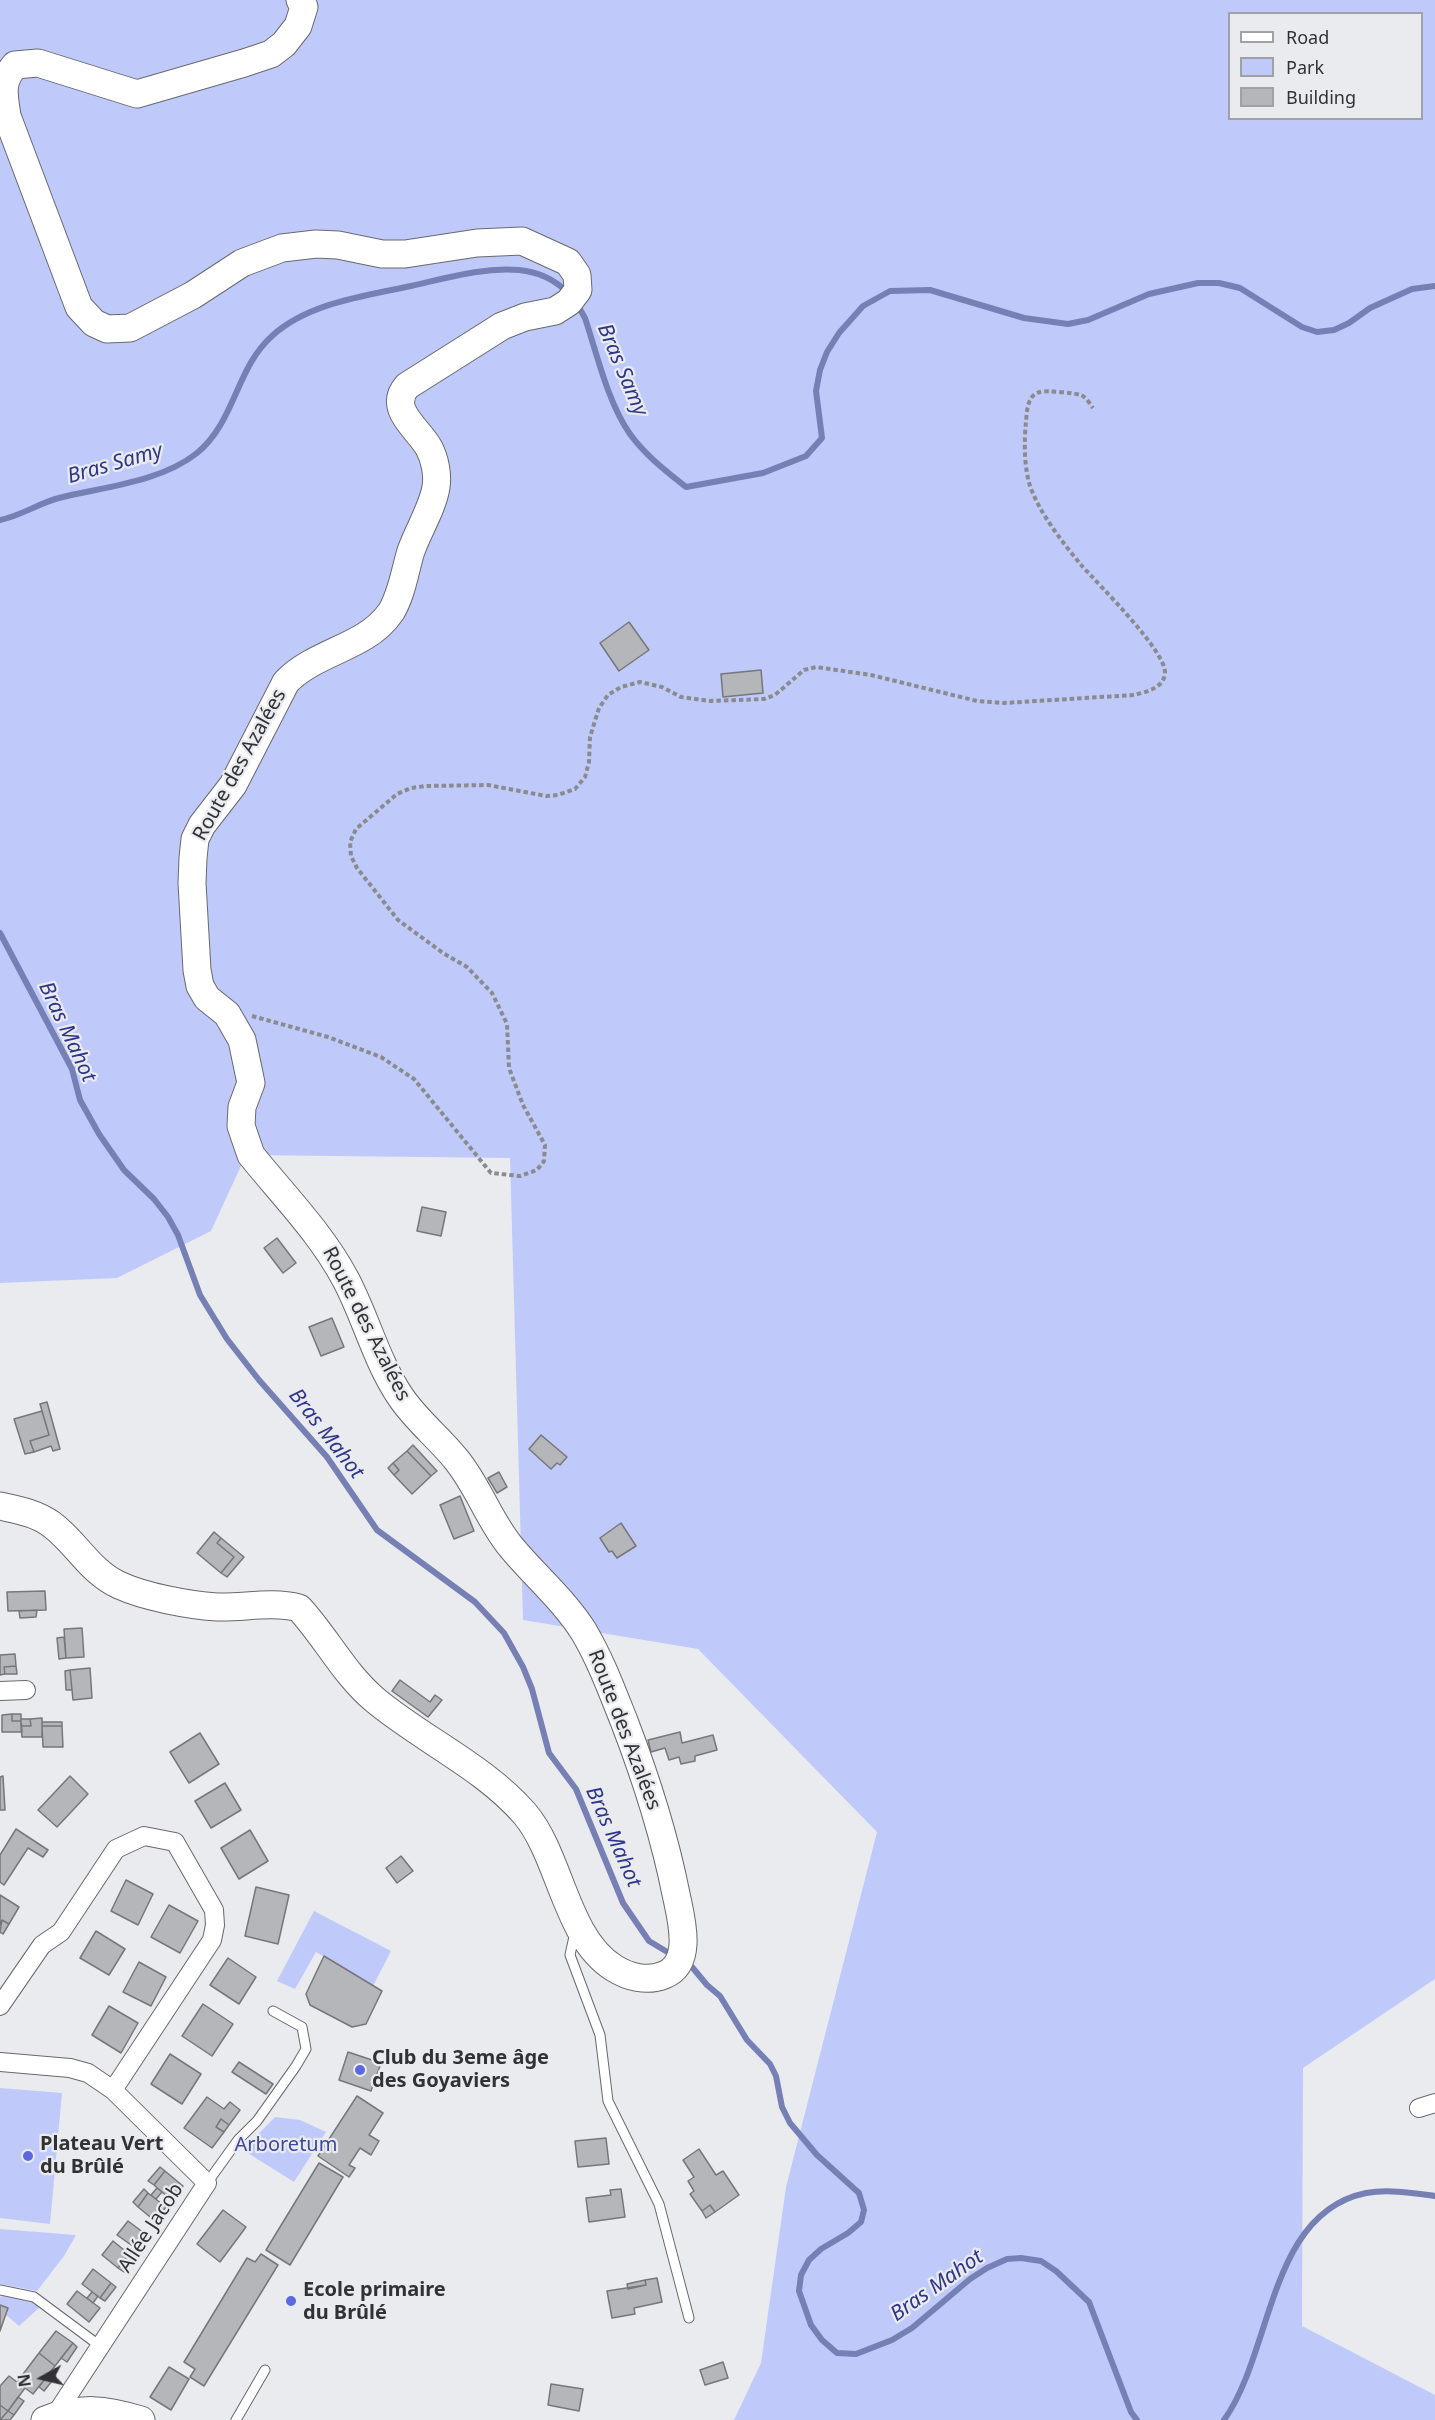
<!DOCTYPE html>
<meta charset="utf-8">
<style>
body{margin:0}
#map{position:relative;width:1435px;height:2420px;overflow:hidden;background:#eaebef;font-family:"Noto Sans",sans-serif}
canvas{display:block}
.legend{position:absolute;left:1228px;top:12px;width:195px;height:108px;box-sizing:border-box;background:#eaebef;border:2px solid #a0a1a4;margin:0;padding:8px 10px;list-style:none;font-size:18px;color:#323234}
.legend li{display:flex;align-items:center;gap:12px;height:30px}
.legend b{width:30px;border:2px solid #a0a1a4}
.north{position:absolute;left:12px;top:2348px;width:60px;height:60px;-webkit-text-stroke:4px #eaebef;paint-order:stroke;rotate:262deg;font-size:16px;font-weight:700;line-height:24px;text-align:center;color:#323234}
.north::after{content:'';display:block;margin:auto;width:21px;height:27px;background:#323234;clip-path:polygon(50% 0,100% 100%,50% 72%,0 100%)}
</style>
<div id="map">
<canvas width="1435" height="2420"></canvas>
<ul class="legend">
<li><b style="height:8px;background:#fff"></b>Road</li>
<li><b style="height:16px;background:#bfcafb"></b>Park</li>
<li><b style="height:16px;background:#b5b6ba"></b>Building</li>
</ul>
<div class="north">N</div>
</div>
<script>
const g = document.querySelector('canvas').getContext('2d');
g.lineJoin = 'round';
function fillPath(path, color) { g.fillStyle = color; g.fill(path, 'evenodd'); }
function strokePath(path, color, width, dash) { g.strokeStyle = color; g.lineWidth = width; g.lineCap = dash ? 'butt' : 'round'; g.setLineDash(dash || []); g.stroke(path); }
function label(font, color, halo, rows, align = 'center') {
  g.font = font + ' "Noto Sans",sans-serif'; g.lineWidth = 4.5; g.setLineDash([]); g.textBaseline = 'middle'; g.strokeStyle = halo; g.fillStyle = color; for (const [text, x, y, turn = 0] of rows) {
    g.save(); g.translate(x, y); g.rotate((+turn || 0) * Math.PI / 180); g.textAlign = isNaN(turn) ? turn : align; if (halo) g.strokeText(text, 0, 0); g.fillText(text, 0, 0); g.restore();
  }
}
const green = new Path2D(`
 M 0,0 L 1435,0 L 1435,1979 L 1303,2068 L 1302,2326 L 1435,2395 L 1435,2420 L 734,2420 L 761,2363 L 786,2187 L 877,1832 L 698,1649 L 523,1620 L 510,1158 L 246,1155 L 211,1231 L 117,1278 L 0,1283 ZM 1230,14 L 1422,14 L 1422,118 L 1230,118 Z
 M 314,1911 L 391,1951 L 373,1986 L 316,1952 L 295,1989 L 277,1981 Z
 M 0,2088 L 62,2093 L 50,2224 L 0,2218 Z
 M 275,2117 L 300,2120 L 326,2132 L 294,2182 L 243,2150 Z
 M 0,2229 L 76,2235 L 64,2256 L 37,2291 L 0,2284 Z
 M 5,2295 L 32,2300 L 40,2307 L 19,2326 L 6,2315 L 8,2308 L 0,2305 L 0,2297 Z`);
const stream = new Path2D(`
 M 577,304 L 585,318 C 597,354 608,403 630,434 C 645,455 666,471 686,487 L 763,473 L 806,456 L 822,438 L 816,391 L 820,370 L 827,352 L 839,333 L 863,306 L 890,291 L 930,290 L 1024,318 L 1068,324 L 1088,320 L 1149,294 L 1198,283 L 1219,283 L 1240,288 L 1302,327 L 1317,332 L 1334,330 L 1349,323 L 1370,308 L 1412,289 L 1435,286
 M 0,520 C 21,516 39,503 59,498 C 103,487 161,482 197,453 C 235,422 236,368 272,336 C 308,303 365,296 411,286 C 447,278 482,267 519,270 C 538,272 554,279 567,292
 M 0,933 L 72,1069 L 80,1100 L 99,1134 L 124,1170 L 154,1199 L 168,1217 L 178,1235 L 200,1295 L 227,1339 L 259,1380 L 327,1457 L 377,1530 L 475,1602 L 504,1633 L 523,1667 L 532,1689 L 549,1753 L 576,1789 L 623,1903 L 649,1941 L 674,1956
 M 686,1963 L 692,1967 L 707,1985 L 720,1996 L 747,2040 L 770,2064 L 776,2076 L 782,2107 L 790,2123 L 817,2155 L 859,2193 L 864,2210 L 861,2222 L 848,2233 L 821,2249 L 809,2260 L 801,2275 L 799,2291 L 811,2325 L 822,2340 L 837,2353 L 856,2354 L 892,2340 L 912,2328 L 970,2279 L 987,2268 L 1007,2259 L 1021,2258 L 1041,2261 L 1056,2271 L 1089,2302 L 1131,2412 L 1137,2420
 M 1224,2420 C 1273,2352 1268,2213 1366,2193 C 1388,2189 1413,2193 1435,2196`);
const building = new Path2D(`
 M 629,622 L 649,650 L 619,671 L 600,643 Z
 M 761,670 L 763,693 L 723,697 L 721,674 Z
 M 422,1207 L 446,1212 L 441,1236 L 417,1231 Z
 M 277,1238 L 296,1263 L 283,1273 L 264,1248 Z
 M 332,1318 L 344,1347 L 321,1356 L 309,1327 Z
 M 47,1402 L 60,1449 L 53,1451 L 51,1446 L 34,1452 L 30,1441 L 49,1435 L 40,1404 Z
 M 42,1411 L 49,1435 L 30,1441 L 34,1452 L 25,1454 L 14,1419 Z
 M 541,1435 L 567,1457 L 560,1465 L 557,1463 L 551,1469 L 529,1449 Z
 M 413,1445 L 437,1471 L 431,1476 L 407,1451 Z
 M 407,1451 L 431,1476 L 412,1494 L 394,1475 L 399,1470 L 393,1463 Z
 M 393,1463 L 399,1470 L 394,1475 L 388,1468 Z
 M 499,1472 L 507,1487 L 497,1493 L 488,1478 Z
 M 460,1496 L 474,1531 L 454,1539 L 440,1505 Z
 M 621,1523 L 636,1546 L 617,1558 L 612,1551 L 609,1552 L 600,1538 Z
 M 214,1532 L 221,1538 L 217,1543 L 234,1557 L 221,1573 L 197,1553 Z
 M 221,1538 L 244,1557 L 227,1577 L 221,1573 L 234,1557 L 217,1543 Z
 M 45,1591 L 46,1610 L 8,1611 L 7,1592 Z
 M 37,1610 L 36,1617 L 20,1618 L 19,1611 Z
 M 82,1628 L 84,1657 L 66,1658 L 64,1629 Z
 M 64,1637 L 66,1658 L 59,1659 L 57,1638 Z
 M 15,1654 L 16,1666 L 4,1667 L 5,1674 L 0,1675 L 0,1655 Z
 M 16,1666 L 17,1674 L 5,1674 L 4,1667 Z
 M 90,1668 L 92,1698 L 73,1700 L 70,1670 Z
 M 70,1670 L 72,1690 L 66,1690 L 65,1671 Z
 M 400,1680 L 430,1702 L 435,1695 L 442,1700 L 428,1717 L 392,1691 Z
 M 12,1714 L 21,1714 L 21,1721 L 12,1721 Z
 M 12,1714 L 12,1721 L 21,1721 L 22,1732 L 2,1732 L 2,1715 Z
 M 42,1718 L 42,1737 L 22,1737 L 21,1726 L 31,1726 L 30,1719 Z
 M 21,1719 L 30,1719 L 31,1726 L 21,1726 Z
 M 42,1722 L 62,1722 L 62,1726 L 42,1726 Z
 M 42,1726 L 62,1726 L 63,1747 L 43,1747 Z
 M 680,1732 L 682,1743 L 713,1735 L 717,1750 L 695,1756 L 695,1761 L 681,1764 L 679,1757 L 669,1760 L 665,1748 L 651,1752 L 648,1740 Z
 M 200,1733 L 219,1764 L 189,1783 L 170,1752 Z
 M 3,1776 L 5,1810 L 0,1810 L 0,1777 Z
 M 70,1776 L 88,1794 L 57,1827 L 38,1810 Z
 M 225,1783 L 241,1810 L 211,1828 L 195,1801 Z
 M 16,1829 L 48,1850 L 43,1857 L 28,1848 L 4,1885 L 0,1882 L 0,1855 Z
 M 250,1830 L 268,1861 L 239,1879 L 221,1848 Z
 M 401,1856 L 413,1871 L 397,1883 L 386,1868 Z
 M 126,1880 L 153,1894 L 138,1925 L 111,1911 Z
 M 256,1887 L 289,1895 L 278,1944 L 245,1936 Z
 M 0,1895 L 19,1907 L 9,1924 L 2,1920 L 0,1925 Z
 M 169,1905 L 198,1921 L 180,1953 L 151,1937 Z
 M 2,1920 L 9,1924 L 3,1934 L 0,1932 Z
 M 96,1931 L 125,1949 L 109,1975 L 80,1958 Z
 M 324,1956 L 382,1991 L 366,2024 L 352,2027 L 310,2005 L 306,1994 Z
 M 228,1958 L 256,1977 L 239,2004 L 210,1985 Z
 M 139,1962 L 166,1977 L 151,2006 L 123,1992 Z
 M 203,2004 L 233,2024 L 212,2056 L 182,2036 Z
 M 109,2006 L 138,2023 L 121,2053 L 92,2035 Z
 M 348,2052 L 381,2063 L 371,2091 L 339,2080 Z
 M 170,2054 L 201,2074 L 182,2104 L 151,2084 Z
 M 239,2062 L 273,2084 L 266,2094 L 232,2072 Z
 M 357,2096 L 383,2113 L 369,2135 L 379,2141 L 371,2155 L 360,2148 L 349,2165 L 355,2168 L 349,2177 L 318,2156 Z
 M 207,2097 L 224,2109 L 230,2102 L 240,2110 L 229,2125 L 221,2119 L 216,2127 L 224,2132 L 212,2148 L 184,2128 Z
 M 221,2119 L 229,2125 L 224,2132 L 216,2127 Z
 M 606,2138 L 609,2164 L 578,2167 L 575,2141 Z
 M 699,2149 L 716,2175 L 723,2171 L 739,2195 L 715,2212 L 710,2205 L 702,2211 L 690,2194 L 694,2191 L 688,2181 L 694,2177 L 683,2160 Z
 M 319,2163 L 343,2177 L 290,2265 L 266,2250 Z
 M 160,2167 L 165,2171 L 154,2185 L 148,2181 Z
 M 165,2171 L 183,2186 L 171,2200 L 154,2185 Z
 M 157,2188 L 162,2192 L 156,2199 L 151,2195 Z
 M 144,2189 L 148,2193 L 138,2207 L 133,2202 Z
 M 621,2189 L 625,2217 L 589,2222 L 586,2198 L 611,2195 L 610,2190 Z
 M 148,2193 L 166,2207 L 155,2221 L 138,2207 Z
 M 710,2205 L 715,2212 L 706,2218 L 702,2211 Z
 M 223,2210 L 246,2227 L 220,2262 L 197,2244 Z
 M 128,2221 L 144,2233 L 134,2247 L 117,2235 Z
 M 144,2233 L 150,2238 L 139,2251 L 134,2247 Z
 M 113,2241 L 129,2254 L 118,2268 L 102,2255 Z
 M 129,2254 L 135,2258 L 124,2272 L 118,2268 Z
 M 261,2254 L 278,2265 L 204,2386 L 190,2377 L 195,2369 L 184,2362 L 247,2258 L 255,2262 Z
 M 93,2269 L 111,2283 L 100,2298 L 82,2284 Z
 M 657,2278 L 662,2302 L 634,2308 L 635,2314 L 612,2318 L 607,2291 L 646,2285 L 645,2280 Z
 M 645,2280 L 646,2285 L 628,2289 L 627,2284 Z
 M 111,2283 L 116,2287 L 105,2301 L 100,2298 Z
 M 77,2291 L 100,2308 L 89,2322 L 67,2304 Z
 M 92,2292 L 98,2296 L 93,2303 L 87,2298 Z
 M 0,2305 L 8,2308 L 0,2331 Z
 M 56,2331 L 73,2343 L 55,2366 L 39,2353 Z
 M 73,2343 L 77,2347 L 67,2362 L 61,2358 Z
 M 39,2353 L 55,2366 L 33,2394 L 17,2382 Z
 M 723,2362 L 728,2378 L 705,2385 L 700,2370 Z
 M 169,2367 L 189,2379 L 171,2410 L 150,2397 Z
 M 50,2372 L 56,2376 L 44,2391 L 39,2387 Z
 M 9,2376 L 25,2388 L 8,2411 L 0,2405 L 0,2386 Z
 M 551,2384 L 583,2389 L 579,2411 L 548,2405 Z
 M 18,2397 L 24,2401 L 14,2415 L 8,2411 Z
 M 0,2405 L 8,2411 L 0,2420 Z
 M 8,2411 L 14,2415 L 10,2420 L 0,2420 Z`);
const path = new Path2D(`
 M 252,1016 L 328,1037 L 381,1057 L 414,1079 L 491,1173 L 520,1176 L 537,1170 L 544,1161 L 545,1145 L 523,1105 L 509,1068 L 507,1024 L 492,993 L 467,967 L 443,953 L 398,920 L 357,868 L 351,856 L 350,842 L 356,829 L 397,794 L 411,788 L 426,786 L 488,785 L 546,796 L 558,795 L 575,789 L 585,777 L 589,762 L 590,737 L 599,708 L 608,695 L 621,687 L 640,682 L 662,687 L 681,697 L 710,701 L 764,699 L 775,695 L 804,670 L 816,667 L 871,675 L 977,701 L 1004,703 L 1134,695 C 1146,692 1164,688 1165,673 C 1166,651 1099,585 1082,566 C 1063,543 1040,514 1030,486 C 1024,467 1024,441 1026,422 C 1027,411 1027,395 1040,392 C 1046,390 1075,393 1081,395 C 1086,397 1090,404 1093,408`);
const lane = new Path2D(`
 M 575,1932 L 570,1955 L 600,2035 L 608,2101 L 659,2204 L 689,2318
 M 207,2183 L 238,2140 L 257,2121 L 296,2066 L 306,2049 L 302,2027 L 273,2011
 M 0,2290 L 34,2297 L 100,2346
 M 236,2420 L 265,2370`);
const street = new Path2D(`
 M 0,1691 L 26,1690
 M 0,2006 L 42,1945 L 61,1932 L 116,1849 L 144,1836 L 175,1842 L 214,1910 L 215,1925 L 212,1940 L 113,2090
 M 0,2062 L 70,2068 L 88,2073 L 113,2090 L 207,2183 L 54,2417
 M 1419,2108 L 1435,2103`);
const secondary = new Path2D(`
 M 0,1506 C 18,1510 36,1513 51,1524 C 76,1542 90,1572 119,1585 C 145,1597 188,1605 217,1607 C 244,1608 271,1601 299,1608 C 326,1637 344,1674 375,1700 C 423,1740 483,1766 525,1814 C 561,1857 565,1937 614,1968 C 628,1977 647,1982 664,1975 C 694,1963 681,1918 676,1894 C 664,1834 646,1778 624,1721 C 612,1691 601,1661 584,1632 C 564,1600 535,1576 511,1547 C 488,1519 478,1485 455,1458 C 438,1437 415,1419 400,1396 C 376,1360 366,1318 346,1280 C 321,1233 284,1196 251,1155 L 241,1126 L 242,1107 L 251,1083 L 242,1040 L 227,1014 L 207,998 L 200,986 L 197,970 L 192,883 L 193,858 L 195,839 L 202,825 L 233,785 L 286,682 C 307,660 339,652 365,636 C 375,630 384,622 391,612 C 402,594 405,570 411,551 C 418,531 433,507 436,487 C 438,475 435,459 429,448 C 418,428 387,409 407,386 L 502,326 L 525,317 L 555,311 L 569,302 L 578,290 L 577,275 L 568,262 L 522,241 L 477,243 L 405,254 L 382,254 L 338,245 L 316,244 L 282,248 L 242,263 L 193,295 L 130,328 L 107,329 L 94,323 L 79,307 L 7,116 C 4,94 0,83 15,65 L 38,63 L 137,94 L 244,63 L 271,54 L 284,44 L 298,26 L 304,7 L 300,0
 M 45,2420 C 81,2406 105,2409 141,2420`);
const markers = [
 [360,2070,6,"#5c68e0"],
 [28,2156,6,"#5c68e0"],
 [291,2301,6,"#5c68e0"]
];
const streetNames = [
 ["Route des Azalées",240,765,-61],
 ["Route des Azalées",366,1324,63],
 ["Route des Azalées",624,1730,69],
 ["Allée Jacob",151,2228,-57]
];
const poiNames = [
 ["Club du 3eme âge",372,2058],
 ["des Goyaviers",372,2081],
 ["Plateau Vert",40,2144],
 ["du Brûlé",40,2167],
 ["Ecole primaire",303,2290],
 ["du Brûlé",303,2313]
];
const parkNames = [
 ["Arboretum",286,2145]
];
const waterNames = [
 ["Bras Samy",622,370,67],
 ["Bras Samy",115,464,-16],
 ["Bras Mahot",67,1032,65],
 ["Bras Mahot",326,1434,52],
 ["Bras Mahot",613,1837,66],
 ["Bras Mahot",937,2286,-35]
];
fillPath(green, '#bfcafb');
strokePath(stream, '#7680b4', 6);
fillPath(building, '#b5b6ba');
strokePath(building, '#76777a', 1.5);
strokePath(lane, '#68696d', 11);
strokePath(street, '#68696d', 20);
strokePath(secondary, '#68696d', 29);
strokePath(path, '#8a8b8e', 4, [4.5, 3]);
strokePath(lane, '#fff', 9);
strokePath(street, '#fff', 18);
strokePath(secondary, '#fff', 27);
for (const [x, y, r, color] of markers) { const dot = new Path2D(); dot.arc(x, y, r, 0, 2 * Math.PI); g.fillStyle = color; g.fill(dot); strokePath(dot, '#eaebef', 2); }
label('20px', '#323234', '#eaebef', streetNames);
label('bold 20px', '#323234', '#eaebef', poiNames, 'left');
label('20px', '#3f489e', '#eaebef', parkNames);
label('italic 21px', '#2f3589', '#eaebef', waterNames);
</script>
